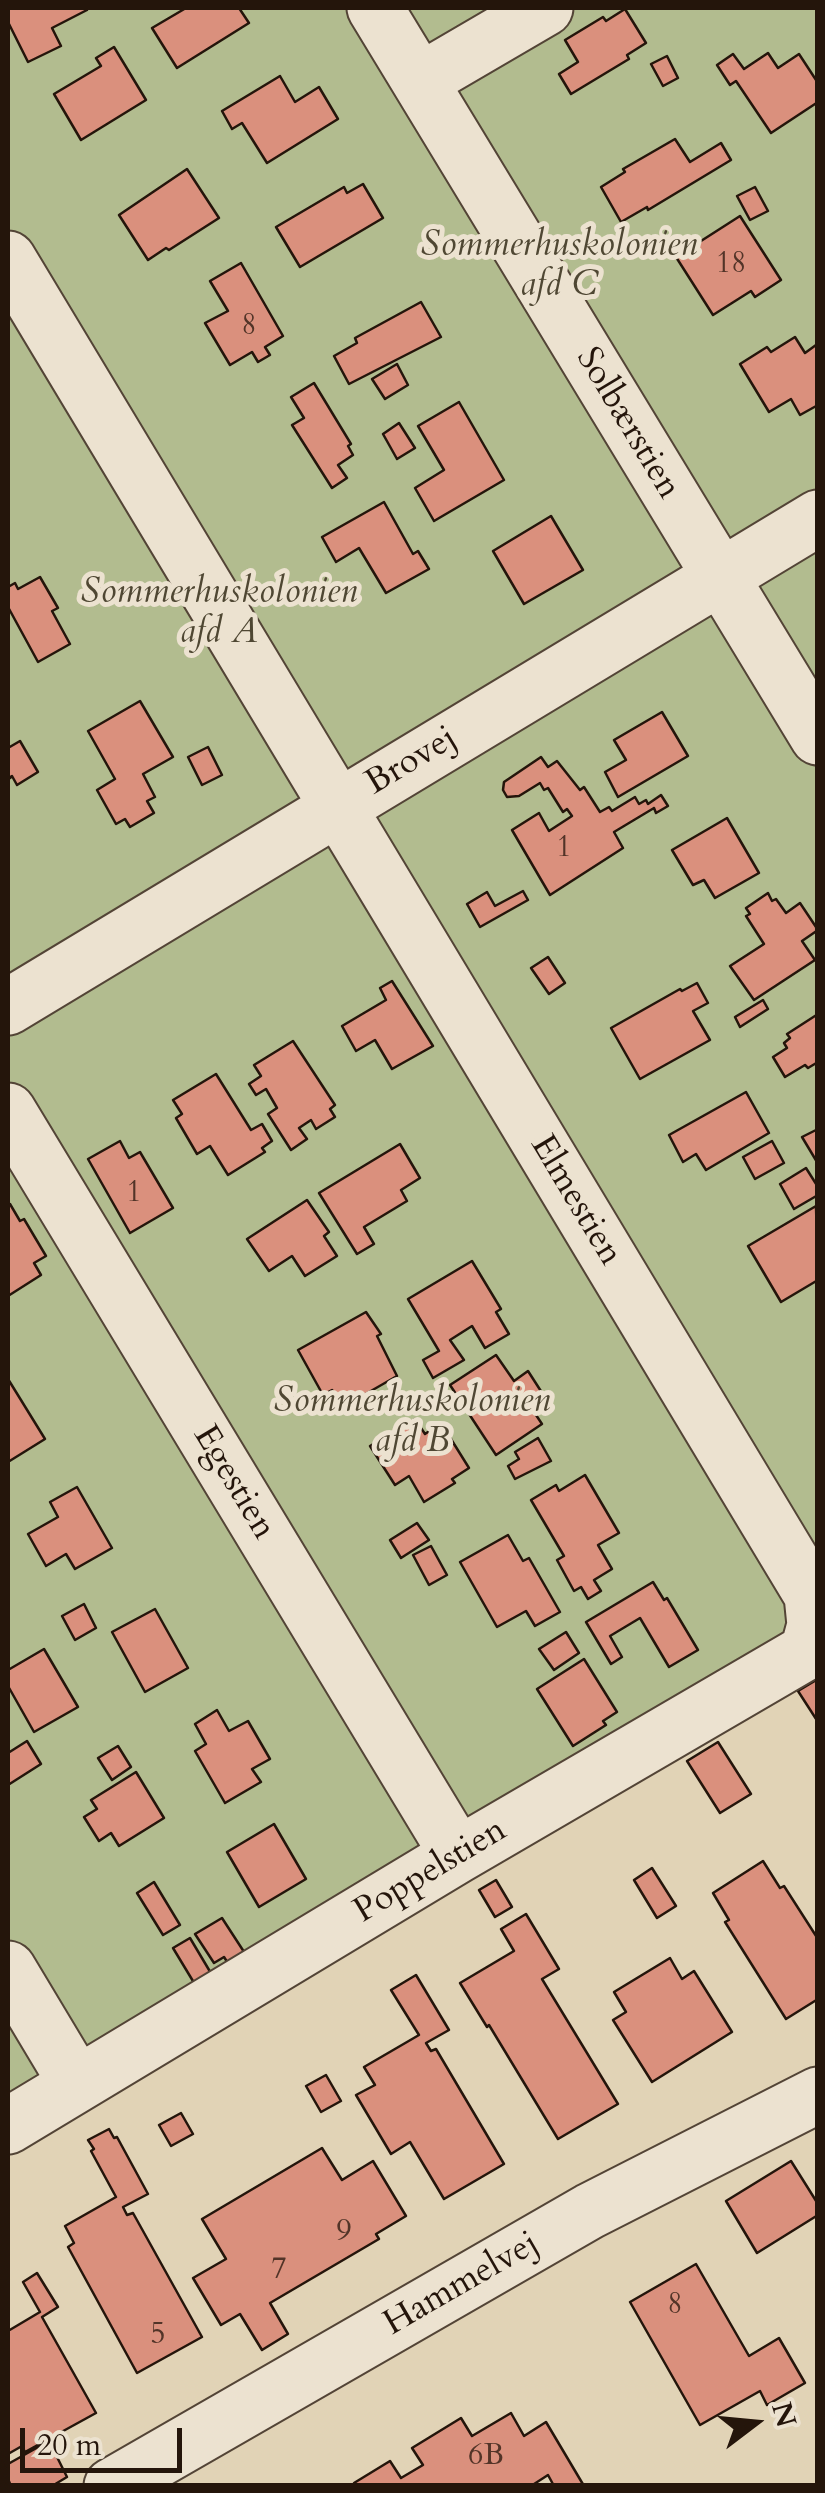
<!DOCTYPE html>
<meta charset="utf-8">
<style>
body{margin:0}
#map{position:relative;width:825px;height:2493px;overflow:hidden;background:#e1d3b6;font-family:Cardo,serif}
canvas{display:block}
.frame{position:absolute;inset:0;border:10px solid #24150b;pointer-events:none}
.north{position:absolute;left:705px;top:2373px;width:100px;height:100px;-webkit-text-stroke:8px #ece2d0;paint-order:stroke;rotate:74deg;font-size:28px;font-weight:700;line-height:40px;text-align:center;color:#24150b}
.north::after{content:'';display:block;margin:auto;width:35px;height:45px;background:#24150b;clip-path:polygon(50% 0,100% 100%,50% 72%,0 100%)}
.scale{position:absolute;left:20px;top:2428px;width:162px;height:45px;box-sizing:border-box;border:5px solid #24150b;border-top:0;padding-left:12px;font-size:30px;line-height:35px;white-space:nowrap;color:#24150b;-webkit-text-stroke:8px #ece2d0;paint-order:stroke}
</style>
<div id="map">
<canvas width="825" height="2493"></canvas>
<div class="frame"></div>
<div class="north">N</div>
<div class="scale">20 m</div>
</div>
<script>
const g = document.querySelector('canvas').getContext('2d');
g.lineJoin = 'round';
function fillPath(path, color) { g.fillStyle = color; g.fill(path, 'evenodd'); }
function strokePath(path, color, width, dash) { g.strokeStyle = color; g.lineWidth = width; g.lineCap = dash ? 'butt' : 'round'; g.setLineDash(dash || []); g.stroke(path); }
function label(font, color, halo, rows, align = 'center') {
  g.font = font + ' Cardo,serif'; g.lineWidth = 10; g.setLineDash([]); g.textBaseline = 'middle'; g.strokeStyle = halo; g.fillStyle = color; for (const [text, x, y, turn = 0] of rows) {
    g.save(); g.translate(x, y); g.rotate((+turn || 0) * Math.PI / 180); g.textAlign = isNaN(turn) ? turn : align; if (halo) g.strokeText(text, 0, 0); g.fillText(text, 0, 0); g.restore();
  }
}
const green = new Path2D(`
 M 8,8 L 817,8 L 817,1658 L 8,2149 Z`);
const building = new Path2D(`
 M 11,8 L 85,8 L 87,10 L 52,28 L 61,46 L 28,62 L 8,22 L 8,10 Z
 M 186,8 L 239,8 L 249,23 L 177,68 L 152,28 Z
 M 625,9 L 646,43 L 627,55 L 629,59 L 571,94 L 559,74 L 578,62 L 565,40 L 603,17 L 606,21 Z
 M 114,47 L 146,100 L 81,140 L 54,94 L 101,66 L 96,58 Z
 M 768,53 L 778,68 L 799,54 L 818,83 L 818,102 L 771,133 L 736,81 L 730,85 L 717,65 L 733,54 L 744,69 Z
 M 667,56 L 678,78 L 663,86 L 651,64 Z
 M 280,76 L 295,102 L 319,87 L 338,119 L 267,163 L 242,123 L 232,129 L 222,111 Z
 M 675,139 L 690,162 L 721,143 L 731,160 L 648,210 L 647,207 L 621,222 L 601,187 L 625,172 L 623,169 Z
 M 187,169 L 219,218 L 169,250 L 166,248 L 148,260 L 119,215 Z
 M 363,184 L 383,218 L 300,267 L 276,227 L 344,187 L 347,193 Z
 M 755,187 L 768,211 L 750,220 L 737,196 Z
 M 740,216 L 781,280 L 755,297 L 751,291 L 713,315 L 676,257 Z
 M 241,263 L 283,336 L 265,347 L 270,355 L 258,362 L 252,352 L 230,365 L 205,323 L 228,311 L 210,281 Z
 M 421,302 L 441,337 L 349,384 L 334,356 L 357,343 L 355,338 Z
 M 795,337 L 805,353 L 816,345 L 818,347 L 818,405 L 800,415 L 791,399 L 769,412 L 740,364 L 767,347 L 771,352 Z
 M 397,364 L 408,385 L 385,399 L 372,379 Z
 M 314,383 L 351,444 L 348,446 L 353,455 L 338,465 L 347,478 L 332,488 L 292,425 L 304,418 L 291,397 Z
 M 459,402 L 504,480 L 434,521 L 415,488 L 444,470 L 418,426 Z
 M 399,423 L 415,448 L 397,459 L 383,434 Z
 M 384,502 L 413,554 L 418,551 L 429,569 L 386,593 L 359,548 L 336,562 L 322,537 Z
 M 551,516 L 583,570 L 524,604 L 493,551 Z
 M 40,577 L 58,608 L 52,611 L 70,644 L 38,662 L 8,607 L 8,587 L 15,583 L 18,589 Z
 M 140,701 L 173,757 L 143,774 L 155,797 L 147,801 L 154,813 L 130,827 L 125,819 L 116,824 L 97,790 L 115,779 L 88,731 Z
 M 662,712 L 688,756 L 618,797 L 605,772 L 626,760 L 614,740 Z
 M 20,741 L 38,772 L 17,785 L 12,776 L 10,778 L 8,774 L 8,748 Z
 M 208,747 L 222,775 L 202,785 L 188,757 Z
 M 541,757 L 548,767 L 557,761 L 580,790 L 584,787 L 600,812 L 609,807 L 612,811 L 635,797 L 639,804 L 646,800 L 648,804 L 661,795 L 668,806 L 656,813 L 654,808 L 614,832 L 623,848 L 550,895 L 512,830 L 539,813 L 549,831 L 572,816 L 567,809 L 563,812 L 548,788 L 544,790 L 540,783 L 519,796 L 507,797 L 503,790 L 504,782 Z
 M 727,818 L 759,873 L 715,898 L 704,880 L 693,885 L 672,850 Z
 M 523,891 L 528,900 L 480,927 L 467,904 L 487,892 L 495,906 Z
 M 768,893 L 772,901 L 776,899 L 786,913 L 800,903 L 818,930 L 802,941 L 815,960 L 754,1000 L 730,966 L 764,944 L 746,916 L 750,914 L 746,908 Z
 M 548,957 L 565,983 L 549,994 L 531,968 Z
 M 392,981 L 433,1046 L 392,1069 L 375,1040 L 356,1051 L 342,1026 L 386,1000 L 380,988 Z
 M 697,983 L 708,1003 L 693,1011 L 710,1040 L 640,1079 L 611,1028 L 680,989 L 682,991 Z
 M 763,1000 L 768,1009 L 740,1027 L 735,1017 Z
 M 818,1014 L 818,1062 L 808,1068 L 805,1065 L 785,1077 L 773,1057 L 787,1048 L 784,1043 L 790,1038 L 787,1034 Z
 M 293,1041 L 335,1105 L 330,1109 L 335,1117 L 316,1129 L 311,1120 L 299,1128 L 307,1139 L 291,1150 L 268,1114 L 277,1108 L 266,1089 L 256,1095 L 249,1084 L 261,1076 L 254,1065 Z
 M 216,1074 L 251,1130 L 262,1124 L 272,1141 L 262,1148 L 265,1152 L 228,1175 L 210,1146 L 197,1154 L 176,1118 L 182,1114 L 173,1100 Z
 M 746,1092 L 769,1133 L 706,1170 L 696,1154 L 683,1162 L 669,1135 Z
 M 818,1129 L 818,1162 L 817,1162 L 802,1137 Z
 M 120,1141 L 129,1158 L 140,1152 L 173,1208 L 130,1233 L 88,1159 Z
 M 772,1141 L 784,1163 L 755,1179 L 743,1157 Z
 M 400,1144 L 420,1178 L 401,1190 L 407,1201 L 364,1227 L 374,1244 L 357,1254 L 319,1193 Z
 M 806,1168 L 818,1187 L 818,1195 L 794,1209 L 780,1184 Z
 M 307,1200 L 329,1232 L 324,1236 L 337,1256 L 305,1276 L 292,1256 L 269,1271 L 247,1239 Z
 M 10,1204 L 20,1221 L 24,1219 L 46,1256 L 34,1263 L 41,1275 L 8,1296 L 8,1205 Z
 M 816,1206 L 818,1280 L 781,1302 L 748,1246 Z
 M 472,1261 L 501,1309 L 496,1312 L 509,1334 L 485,1348 L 472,1326 L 450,1340 L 464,1360 L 433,1378 L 423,1360 L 439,1351 L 408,1299 Z
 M 366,1312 L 381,1334 L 377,1336 L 397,1376 L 343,1407 L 332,1390 L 323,1395 L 298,1350 Z
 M 496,1355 L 514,1381 L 528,1371 L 546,1399 L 532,1409 L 542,1424 L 496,1455 L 450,1385 Z
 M 8,1379 L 45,1439 L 8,1462 Z
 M 415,1419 L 425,1434 L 441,1423 L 469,1468 L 452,1479 L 455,1483 L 424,1502 L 409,1476 L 395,1485 L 370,1446 Z
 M 538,1438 L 551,1461 L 515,1479 L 508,1466 L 519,1459 L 515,1452 Z
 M 585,1475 L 619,1533 L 598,1545 L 612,1569 L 594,1580 L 601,1591 L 588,1599 L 581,1587 L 574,1591 L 557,1560 L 564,1556 L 531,1500 L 556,1485 L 559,1491 Z
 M 77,1487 L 112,1548 L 75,1569 L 66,1554 L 46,1566 L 28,1534 L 58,1517 L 50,1502 Z
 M 417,1523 L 429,1540 L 401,1558 L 390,1540 Z
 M 508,1535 L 523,1561 L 529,1558 L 560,1612 L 535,1626 L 526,1611 L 497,1627 L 460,1562 Z
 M 431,1546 L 447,1575 L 429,1585 L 413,1555 Z
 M 653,1582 L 664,1600 L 667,1598 L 698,1650 L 669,1667 L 640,1618 L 610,1636 L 622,1657 L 611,1664 L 586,1622 Z
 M 84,1604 L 96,1628 L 75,1640 L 62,1616 Z
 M 155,1609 L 188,1668 L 145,1692 L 112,1632 Z
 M 566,1632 L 579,1653 L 554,1670 L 539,1649 Z
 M 44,1649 L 78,1707 L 34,1732 L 8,1686 L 8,1670 Z
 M 584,1659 L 617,1712 L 603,1721 L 606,1725 L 573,1746 L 537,1689 Z
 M 818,1679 L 818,1722 L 798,1691 Z
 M 217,1710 L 229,1731 L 248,1721 L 270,1759 L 252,1769 L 261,1782 L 225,1803 L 195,1751 L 206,1744 L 195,1724 Z
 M 27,1741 L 41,1764 L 8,1785 L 8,1753 Z
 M 718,1742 L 751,1794 L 720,1813 L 687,1761 Z
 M 118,1746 L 131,1767 L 112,1780 L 98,1758 Z
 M 136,1772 L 164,1818 L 119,1846 L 111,1833 L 99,1841 L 84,1817 L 97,1809 L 91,1800 Z
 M 274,1824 L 306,1879 L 259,1907 L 227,1852 Z
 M 763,1861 L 780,1888 L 784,1886 L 818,1939 L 818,1999 L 786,2019 L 725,1922 L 729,1920 L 713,1893 Z
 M 652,1868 L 676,1906 L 657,1918 L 634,1880 Z
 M 496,1880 L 512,1907 L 495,1917 L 479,1890 Z
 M 154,1882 L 180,1925 L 163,1935 L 137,1893 Z
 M 526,1914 L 559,1969 L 542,1979 L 618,2104 L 558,2139 L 489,2025 L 487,2027 L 460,1983 L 514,1951 L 501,1929 Z
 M 222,1918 L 248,1958 L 231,1968 L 224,1957 L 214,1963 L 195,1934 Z
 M 190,1938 L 218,1985 L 202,1996 L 173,1948 Z
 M 670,1958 L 682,1979 L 694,1971 L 732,2032 L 652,2082 L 613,2020 L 626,2012 L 614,1992 Z
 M 416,1975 L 449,2030 L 426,2043 L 431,2051 L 436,2049 L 504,2164 L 444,2199 L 410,2142 L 391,2154 L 356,2095 L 375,2085 L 364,2067 L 419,2035 L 391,1990 Z
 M 326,2075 L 341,2101 L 321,2112 L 306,2086 Z
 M 181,2113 L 193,2134 L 171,2146 L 159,2125 Z
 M 109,2129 L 114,2138 L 117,2137 L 148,2194 L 123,2207 L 127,2215 L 133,2213 L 202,2337 L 137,2373 L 68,2247 L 74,2243 L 65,2226 L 116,2197 L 91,2151 L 94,2149 L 88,2140 Z
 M 322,2148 L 342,2180 L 373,2161 L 406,2216 L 376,2234 L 379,2239 L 270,2303 L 288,2334 L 262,2350 L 240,2314 L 221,2325 L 193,2278 L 226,2259 L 202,2219 Z
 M 791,2161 L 818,2204 L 818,2215 L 757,2253 L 726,2201 Z
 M 696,2264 L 749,2356 L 779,2338 L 805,2383 L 767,2405 L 760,2391 L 700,2425 L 630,2302 Z
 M 37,2273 L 58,2307 L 42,2317 L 96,2413 L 25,2452 L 22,2446 L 8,2454 L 8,2331 L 40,2312 L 23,2282 Z
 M 511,2413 L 524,2436 L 546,2422 L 584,2486 L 554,2486 L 548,2475 L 531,2486 L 355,2486 L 354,2483 L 390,2461 L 401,2478 L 423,2465 L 412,2448 L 461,2418 L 472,2436 Z
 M 49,2441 L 67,2477 L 52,2486 L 11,2486 L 8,2479 L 8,2464 Z`);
const minor = new Path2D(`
 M 375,8 L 818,737
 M 420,81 L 545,8
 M 8,259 L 812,1595 L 815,1625 L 808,1651 L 458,1855 L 8,2126
 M 8,1007 L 818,518
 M 8,1111 L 458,1855
 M 8,1969 L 77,2084
 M 112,2486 L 590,2211 L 818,2095`);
const numberNames = [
 ["18",731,265],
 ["8",249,327],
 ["1",564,849],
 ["1",134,1194],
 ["9",344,2233],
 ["7",279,2271],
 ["8",675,2306],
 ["5",158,2336],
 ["6B",486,2457]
];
const parkNames = [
 ["Sommerhuskolonien",559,247],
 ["afd C",559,287],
 ["Sommerhuskolonien",219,594],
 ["afd A",219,634],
 ["Sommerhuskolonien",412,1403],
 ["afd B",412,1443]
];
const streetNames = [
 ["Solbærstien",627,424,59],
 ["Brovej",412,762,-31],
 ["Elmestien",575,1201,59],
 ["Egestien",233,1483,59],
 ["Poppelstien",431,1872,-31],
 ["Hammelvej",462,2285,-30]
];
fillPath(green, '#b2bc8f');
fillPath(building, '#da907d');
strokePath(building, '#24150b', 2.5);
strokePath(minor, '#534436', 59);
strokePath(minor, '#ece2d0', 55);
label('30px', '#523428', null, numberNames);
label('italic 35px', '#4f4733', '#ece2d0', parkNames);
label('35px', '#24150b', '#ece2d0', streetNames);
</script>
